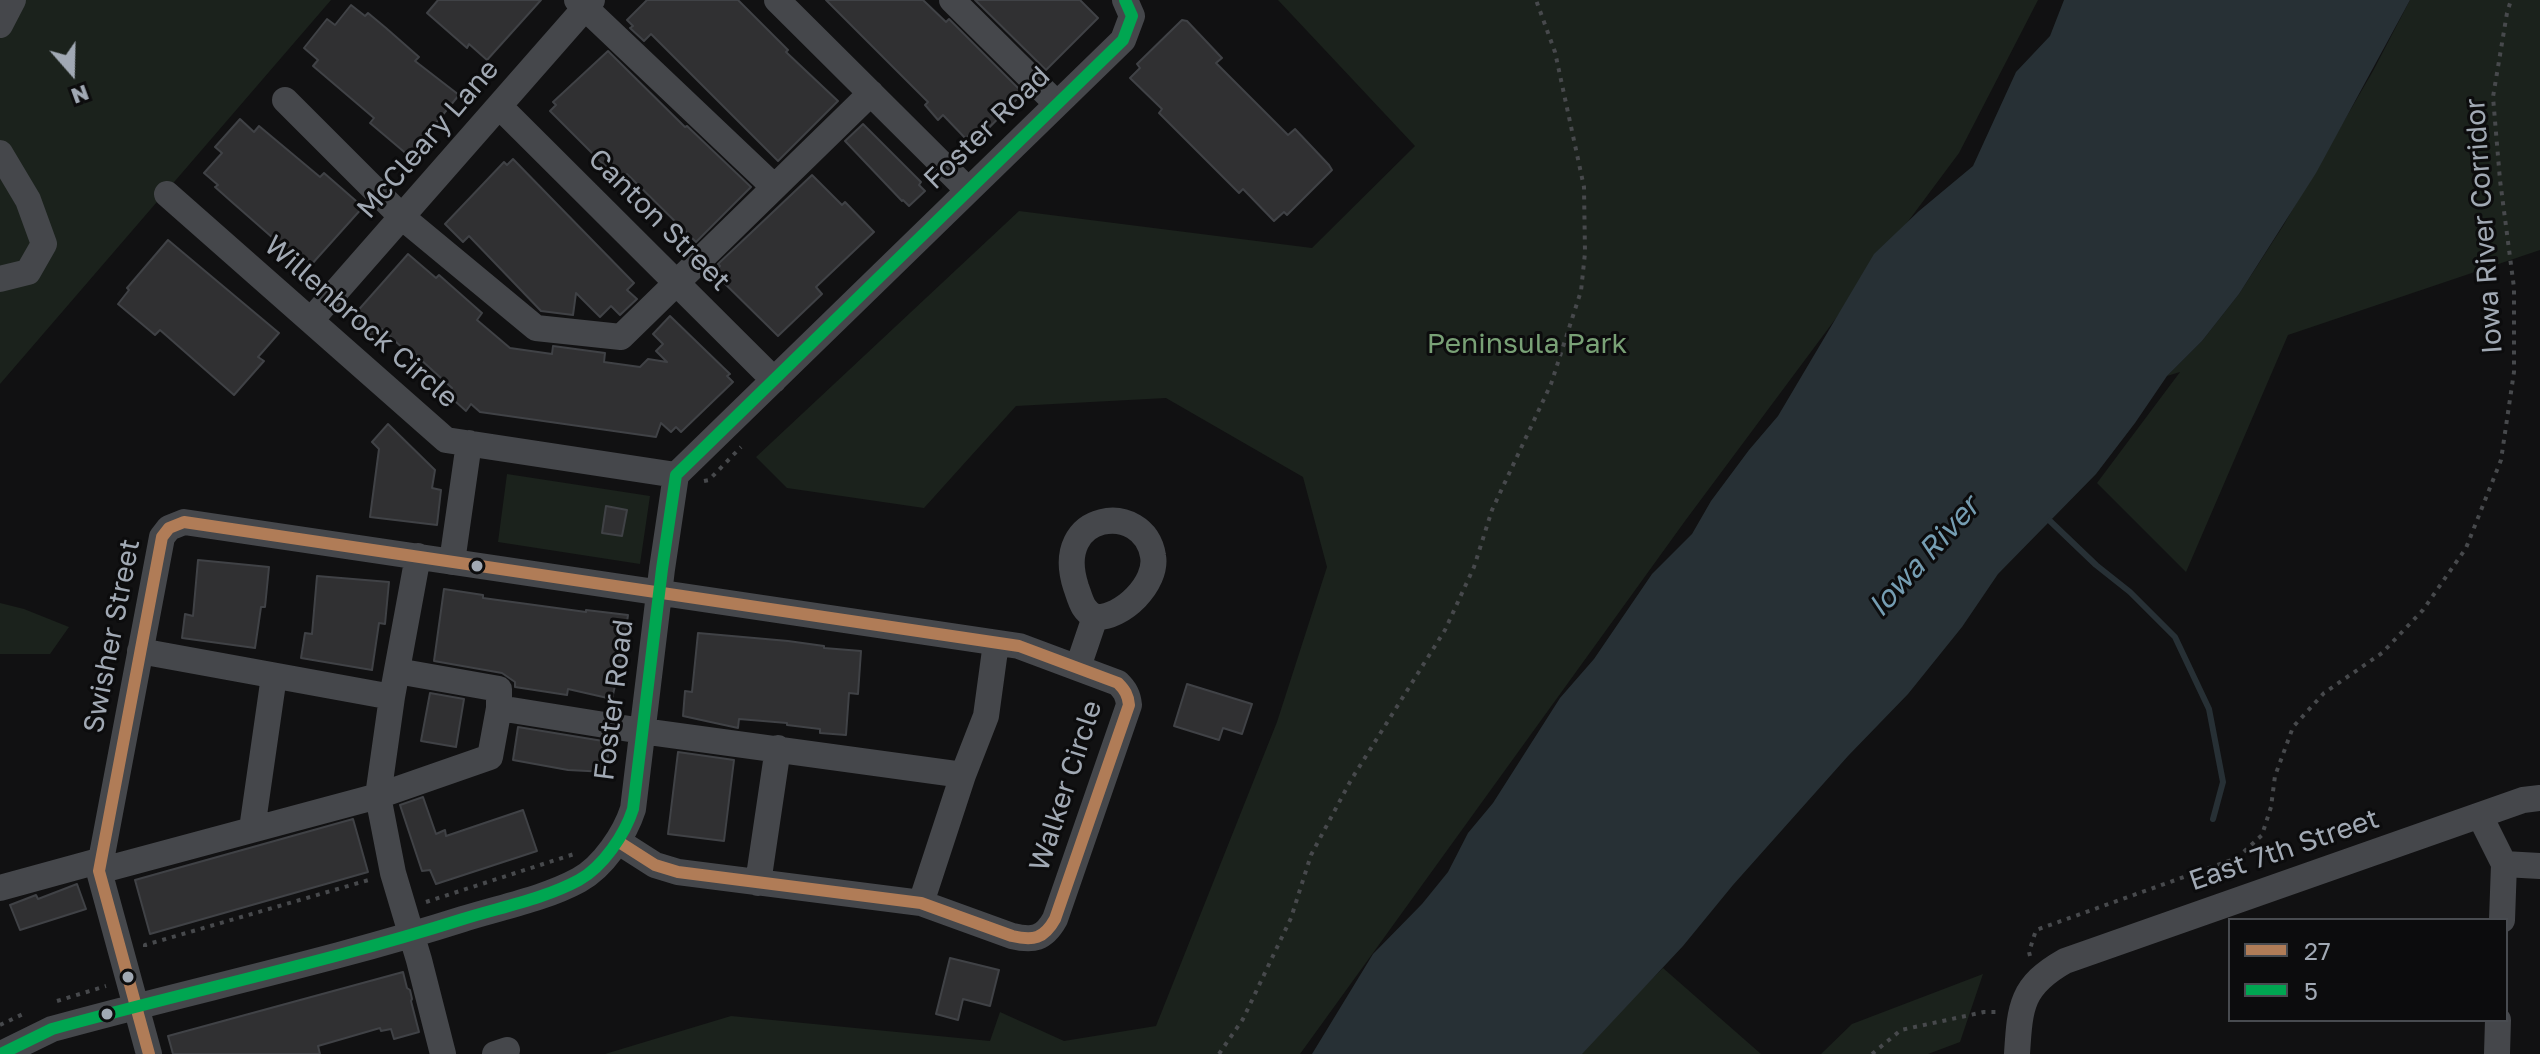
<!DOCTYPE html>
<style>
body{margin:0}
#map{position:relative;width:2540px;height:1054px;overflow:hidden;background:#111112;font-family:"Golos Text",sans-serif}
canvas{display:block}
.legend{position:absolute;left:2228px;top:918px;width:280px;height:104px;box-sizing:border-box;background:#0c0c0d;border:2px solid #484b50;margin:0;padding:10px 14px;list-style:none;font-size:24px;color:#a1a9b4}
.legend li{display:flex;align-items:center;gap:16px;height:40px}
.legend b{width:40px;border:2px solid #484b50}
.north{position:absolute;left:32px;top:32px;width:80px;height:80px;-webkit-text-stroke:6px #0c0c0d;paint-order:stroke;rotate:160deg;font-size:22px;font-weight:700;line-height:32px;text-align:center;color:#a1a9b4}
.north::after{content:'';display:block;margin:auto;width:28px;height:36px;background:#a1a9b4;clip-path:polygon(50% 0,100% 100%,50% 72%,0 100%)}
</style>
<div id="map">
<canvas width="2540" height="1054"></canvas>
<ul class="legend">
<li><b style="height:10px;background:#b07c57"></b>27</li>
<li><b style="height:10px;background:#00a651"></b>5</li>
</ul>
<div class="north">N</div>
</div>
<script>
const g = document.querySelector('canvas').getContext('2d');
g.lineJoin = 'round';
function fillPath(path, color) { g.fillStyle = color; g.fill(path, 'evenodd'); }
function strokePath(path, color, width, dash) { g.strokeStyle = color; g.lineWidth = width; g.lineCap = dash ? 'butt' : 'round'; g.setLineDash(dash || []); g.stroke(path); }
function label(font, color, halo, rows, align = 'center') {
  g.font = font + ' "Golos Text",sans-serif'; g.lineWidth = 6; g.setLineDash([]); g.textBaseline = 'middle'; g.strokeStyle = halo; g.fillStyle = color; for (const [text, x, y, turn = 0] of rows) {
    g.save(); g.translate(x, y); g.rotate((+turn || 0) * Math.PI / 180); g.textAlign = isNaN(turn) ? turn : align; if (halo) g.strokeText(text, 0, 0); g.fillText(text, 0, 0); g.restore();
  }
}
const green = new Path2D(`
 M 0,0 L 331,0 L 0,384 Z
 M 1278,0 L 2038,0 L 1959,153 L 1685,521 L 1300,1054 L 605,1054 L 731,1016 L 990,1041 L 1000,1012 L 1064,1041 L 1156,1026 L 1277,722 L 1327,567 L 1303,477 L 1166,398 L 1016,406 L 924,508 L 787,488 L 756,457 L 1019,211 L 1312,248 L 1415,146 Z
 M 2410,0 L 2540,0 L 2540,250 L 2288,335 L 2186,572 L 2097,483 L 2180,372 L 2167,376 L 2202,341 L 2239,294 L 2283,226 L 2373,71 Z
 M 507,474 L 650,496 L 640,564 L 498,542 Z
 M 0,603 L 24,609 L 69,627 L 50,654 L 0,654 Z
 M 1663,968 L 1761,1054 L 1577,1054 Z
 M 1983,974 L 1960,1042 L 1928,1054 L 1821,1054 L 1852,1024 Z`);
const water = new Path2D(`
 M 2064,0 L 2410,0 L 2316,173 L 2239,294 L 2202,341 L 2167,376 L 2135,423 L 2096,474 L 1998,574 L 1962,627 L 1908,694 L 1848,756 L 1733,885 L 1683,946 L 1582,1054 L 1312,1054 L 1373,954 L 1422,904 L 1448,872 L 1468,833 L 1493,803 L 1560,698 L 1594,659 L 1652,574 L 1692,534 L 1711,501 L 1749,450 L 1778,416 L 1874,254 L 1919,211 L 1973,166 L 2016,72 L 2050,36 Z`);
const stream = new Path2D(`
 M 2050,521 L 2096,565 L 2130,592 L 2175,637 L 2209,709 L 2223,782 L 2213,819`);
const building = new Path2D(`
 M 438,0 L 541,0 L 487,60 L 469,44 L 467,48 L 427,13 Z
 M 647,0 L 738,0 L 788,50 L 786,52 L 838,101 L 778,161 L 651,34 L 644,41 L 630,28 L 633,26 L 627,20 Z
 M 826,0 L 923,0 L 946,22 L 949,19 L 1023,93 L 977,140 L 971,133 L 966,139 L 943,115 L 938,120 L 925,105 L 928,102 Z
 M 975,0 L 1080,0 L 1098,18 L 1046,70 Z
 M 351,5 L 365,16 L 368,13 L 386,28 L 419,57 L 415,61 L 459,95 L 409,156 L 370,123 L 374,118 L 313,66 L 318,60 L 304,48 L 327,19 L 335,25 Z
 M 1182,20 L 1187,21 L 1222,58 L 1216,63 L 1288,135 L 1295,129 L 1329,165 L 1332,170 L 1287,215 L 1284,212 L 1274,221 L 1243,189 L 1239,193 L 1159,113 L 1162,109 L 1130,78 L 1140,68 L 1137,64 Z
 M 608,51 L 685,127 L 687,126 L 751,187 L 696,242 L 627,174 L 620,181 L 550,111 L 556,105 L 553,102 Z
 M 240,119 L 254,132 L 259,126 L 320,177 L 324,173 L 363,207 L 311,265 L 293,249 L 290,253 L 233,203 L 215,187 L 218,185 L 204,173 L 222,153 L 215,147 Z
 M 863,124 L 921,182 L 919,185 L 925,191 L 909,206 L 903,200 L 902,201 L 845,141 Z
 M 513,159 L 634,283 L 627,290 L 637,299 L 620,315 L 611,306 L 600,317 L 576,293 L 573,315 L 541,311 L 469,236 L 463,242 L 445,224 L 504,162 L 507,165 Z
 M 812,175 L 842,205 L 845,202 L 874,232 L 816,287 L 822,294 L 778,336 L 714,273 L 720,266 L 718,264 Z
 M 168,240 L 279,333 L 258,357 L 264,361 L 234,395 L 160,330 L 155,335 L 118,304 L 129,290 L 127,288 Z
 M 408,254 L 436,278 L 439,275 L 482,313 L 477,320 L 510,348 L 552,354 L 553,346 L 605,353 L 604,362 L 640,367 L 648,359 L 667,362 L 656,351 L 663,344 L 653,334 L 670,316 L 730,374 L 727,376 L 733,382 L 681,432 L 676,427 L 671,432 L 661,423 L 656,437 L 480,412 L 471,404 L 466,411 L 447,394 L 452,388 L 409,349 L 407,352 L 382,329 L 374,338 L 359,325 L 361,321 L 354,315 Z
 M 388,424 L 435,470 L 432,488 L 441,490 L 437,525 L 370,517 L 379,449 L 372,442 Z
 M 606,506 L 627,510 L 622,536 L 602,533 Z
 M 198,560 L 269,567 L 265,607 L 261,607 L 255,648 L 182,638 L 185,614 L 193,616 Z
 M 317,576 L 389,582 L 385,624 L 379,623 L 372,670 L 301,658 L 305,633 L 312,634 Z
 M 444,589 L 483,595 L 483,598 L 586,612 L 586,610 L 628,615 L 623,650 L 612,699 L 568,689 L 567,695 L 515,687 L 515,682 L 502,673 L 434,661 Z
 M 698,633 L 788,641 L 824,646 L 824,648 L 861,651 L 858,694 L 849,693 L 846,735 L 820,733 L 820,729 L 787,725 L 787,723 L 739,719 L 738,728 L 683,716 L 685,691 L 692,692 Z
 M 1187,684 L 1252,704 L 1242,734 L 1223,728 L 1219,740 L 1174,726 Z
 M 430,693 L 464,699 L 456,747 L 421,741 Z
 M 518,727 L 609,742 L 607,772 L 568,770 L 513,760 Z
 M 678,752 L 734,760 L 724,841 L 668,834 Z
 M 423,797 L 436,834 L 445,830 L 446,836 L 523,810 L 537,851 L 436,884 L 430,870 L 422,871 L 400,805 Z
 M 353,819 L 368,872 L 150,934 L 135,880 Z
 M 77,884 L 86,909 L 20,930 L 10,905 L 36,895 L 38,899 Z
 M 950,958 L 999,970 L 990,1006 L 963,999 L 958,1020 L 936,1014 Z
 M 403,972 L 407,988 L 410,990 L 412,999 L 411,1001 L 419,1032 L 394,1039 L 391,1029 L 381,1031 L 380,1028 L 318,1046 L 320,1054 L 173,1054 L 168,1036 Z`);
const path = new Path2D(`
 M 704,481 L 709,480 L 741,447
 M 426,902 L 574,854
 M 145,947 L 145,945 L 372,879
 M 2030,956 L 2029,952 L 2036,930 L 2237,858 L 2262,835 L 2271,807 L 2275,776 L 2293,727 L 2324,693 L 2382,653 L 2423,610 L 2466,548 L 2501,460 L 2514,372 L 2514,288 L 2500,180 L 2493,97 L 2507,13 L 2511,0
 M 57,1001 L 106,986
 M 0,1025 L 23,1014
 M 1219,1054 L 1243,1019 L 1291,918 L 1311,855 L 1351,780 L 1445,630 L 1474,567 L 1492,510 L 1551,384 L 1581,291 L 1585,253 L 1584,187 L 1555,52 L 1536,0
 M 1872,1054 L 1901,1030 L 1984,1012 L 1999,1012`);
const minor = new Path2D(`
 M 577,0 L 773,186
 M 777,0 L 968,190
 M 952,0 L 1057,104
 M 0,25 L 13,0
 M 285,100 L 402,217 L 536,328 L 621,337 L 871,93
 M 499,106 L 774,380
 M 0,153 L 28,200 L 44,244 L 28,272 L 0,279
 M 167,194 L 446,440 L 676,475
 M 311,320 L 592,0
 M 418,556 L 392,697 L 378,796 L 393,873 L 419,960 L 443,1054
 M 452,562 L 469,443
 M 140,651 L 392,697
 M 1078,667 L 1095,617 C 1082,610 1081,601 1076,587 C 1051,511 1144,500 1153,556 C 1158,583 1122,619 1095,617
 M 397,671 L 499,689 L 499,708
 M 2480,816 L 2504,864 L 2540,866
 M 252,829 L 274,676
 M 99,871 L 378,796 L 490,757 L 499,708 L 642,731 L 963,775
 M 758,883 L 778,748
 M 0,888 L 102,860
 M 921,903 L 963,775 L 986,716 L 996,643
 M 2502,920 L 2504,864
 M 1,1054 L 52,1029 C 189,991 328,962 463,919 C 501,907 544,899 579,880 C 603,867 625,834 633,809 L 662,569 L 676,475 L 1123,40 L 1132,16 L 1125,0
 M 149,1054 L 99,871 L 162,537 L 169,528 L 184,522 L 1019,646 L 1118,683 C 1125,690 1128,695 1129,705 L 1055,919 C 1044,939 1033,941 1012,936 L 921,903 L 678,872 L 655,865 L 619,842
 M 495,1054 L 507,1050
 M 2017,1054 C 2020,1006 2021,986 2065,961 L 2523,800 L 2540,798
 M 2497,1054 L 2498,1020`);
const bus1 = new Path2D(`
 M 149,1054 L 99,871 L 162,537 L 169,528 L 184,522 L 1019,646 L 1118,683 C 1125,690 1128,695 1129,705 L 1055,919 C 1044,939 1033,941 1012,936 L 921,903 L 678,872 L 655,865 L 619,842`);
const bus2 = new Path2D(`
 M 1,1054 L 52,1029 C 189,991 328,962 463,919 C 501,907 544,899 579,880 C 603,867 625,834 633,809 L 662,569 L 676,475 L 1123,40 L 1132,16 L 1125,0`);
const markers = [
 [477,566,7,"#a1a9b4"],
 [128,977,7,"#a1a9b4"],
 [107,1014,7,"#a1a9b4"]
];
const streetNames = [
 ["Foster Road",987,128,-44],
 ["McCleary Lane",428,139,-49],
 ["Canton Street",659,220,45],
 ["Iowa River Corridor",2484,226,-94],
 ["Willenbrock Circle",361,322,41],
 ["Swisher Street",112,636,-79],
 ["Foster Road",614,700,-83],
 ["Walker Circle",1066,786,-72],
 ["East 7th Street",2284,850,-19]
];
const parkNames = [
 ["Peninsula Park",1527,344]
];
const waterNames = [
 ["Iowa River",1924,557,-48]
];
fillPath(green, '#1b221c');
fillPath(water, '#273035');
strokePath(stream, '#273035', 6);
fillPath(building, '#303032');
strokePath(building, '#404246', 2);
strokePath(path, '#47494c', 4, [4, 6]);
strokePath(minor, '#45474b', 26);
strokePath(bus1, '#b07c57', 12);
strokePath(bus2, '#00a651', 12);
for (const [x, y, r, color] of markers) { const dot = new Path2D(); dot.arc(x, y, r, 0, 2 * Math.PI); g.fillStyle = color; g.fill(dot); strokePath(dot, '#0c0c0d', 3); }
label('28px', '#a1a9b4', '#0c0c0d', streetNames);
label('28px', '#79a176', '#0c0c0d', parkNames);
label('italic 30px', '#759db2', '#0c0c0d', waterNames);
</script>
